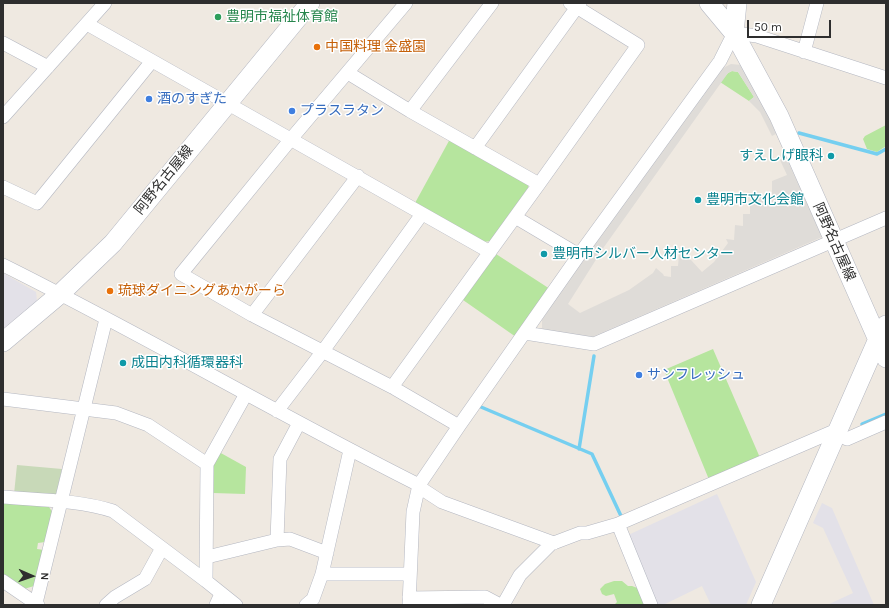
<!DOCTYPE html>
<meta charset="utf-8">
<style>
body{margin:0}
#map{position:relative;width:889px;height:608px;overflow:hidden;background:#efe9e1;font-family:Karla,sans-serif}
canvas{display:block}
.frame{position:absolute;inset:0;border:4px solid #2e2e2e;pointer-events:none}
.north{position:absolute;left:12px;top:556px;width:40px;height:40px;-webkit-text-stroke:3px #fff;paint-order:stroke;rotate:92deg;font-size:11px;font-weight:700;line-height:16px;text-align:center;color:#2e2e2e}
.north::after{content:'';display:block;margin:auto;width:14px;height:18px;background:#2e2e2e;clip-path:polygon(50% 0,100% 100%,50% 72%,0 100%)}
.scale{position:absolute;left:747px;top:20px;width:84px;height:18px;box-sizing:border-box;border:2px solid #2e2e2e;border-top:0;padding-left:5px;font-size:12px;line-height:14px;white-space:nowrap;color:#2e2e2e;-webkit-text-stroke:3px #fff;paint-order:stroke}
</style>
<div id="map">
<canvas width="889" height="608"></canvas>
<div class="frame"></div>
<div class="north">N</div>
<div class="scale">50 m</div>
</div>
<script>
const g = document.querySelector('canvas').getContext('2d');
g.lineJoin = 'round';
function fillPath(path, color) { g.fillStyle = color; g.fill(path, 'evenodd'); }
function strokePath(path, color, width, dash) { g.strokeStyle = color; g.lineWidth = width; g.lineCap = dash ? 'butt' : 'round'; g.setLineDash(dash || []); g.stroke(path); }
function label(font, color, halo, rows, align = 'center') {
  g.font = font + ' Karla,"Noto Sans JP",sans-serif'; g.lineWidth = 3; g.setLineDash([]); g.textBaseline = 'middle'; g.strokeStyle = halo; g.fillStyle = color; for (const [text, x, y, turn = 0] of rows) {
    g.save(); g.translate(x, y); g.rotate((+turn || 0) * Math.PI / 180); g.textAlign = isNaN(turn) ? turn : align; if (halo) g.strokeText(text, 0, 0); g.fillText(text, 0, 0); g.restore();
  }
}
const industrial = new Path2D(`
 M 3,273 L 36,292 L 37,301 L 3,329 Z
 M 717,494 L 756,582 L 746,605 L 711,605 L 702,586 L 663,605 L 656,605 L 626,536 Z
 M 822,503 L 832,508 L 874,605 L 827,605 L 853,593 L 823,528 L 813,523 Z`);
const green = new Path2D(`
 M 732,71 L 738,72 L 754,97 L 749,101 L 720,82 L 728,73 Z
 M 886,125 L 886,146 L 877,152 L 867,149 L 863,139 L 865,136 Z
 M 450,139 L 528,182 L 528,188 L 490,241 L 484,242 L 415,203 Z
 M 496,254 L 550,289 L 516,337 L 463,300 Z
 M 713,349 L 761,460 L 710,482 L 664,370 Z
 M 219,452 L 246,467 L 245,494 L 213,493 L 212,465 Z
 M 3,502 L 49,507 L 53,513 L 45,542 L 38,543 L 37,549 L 44,550 L 34,586 L 24,589 L 3,575 Z
 M 614,581 L 622,581 L 628,586 L 632,586 L 640,589 L 645,605 L 614,605 L 617,602 L 614,594 L 606,596 L 602,594 L 600,589 L 605,584 Z`);
const cemetery = new Path2D(`
 M 17,465 L 62,469 L 56,495 L 14,494 Z`);
const plaza = new Path2D(`
 M 731,64 L 741,65 L 763,102 L 776,134 L 772,136 L 760,112 L 749,101 L 754,97 L 738,72 L 732,71 L 728,73 L 604,247 L 568,304 L 580,313 L 629,290 L 653,273 L 656,268 L 663,274 L 664,276 L 671,277 L 671,266 L 678,266 L 679,255 L 683,255 L 691,260 L 702,272 L 714,262 L 728,243 L 726,239 L 734,240 L 735,225 L 743,226 L 743,214 L 750,214 L 750,203 L 757,203 L 758,196 L 772,196 L 772,181 L 787,175 L 780,160 L 786,157 L 822,237 L 592,337 L 547,333 L 542,328 L 542,320 L 566,282 L 721,69 Z`);
const stream = new Path2D(`
 M 799,133 L 877,154 L 886,149
 M 481,407 L 592,454 L 621,516
 M 862,424 L 886,414
 M 579,449 L 594,356`);
const street = new Path2D(`
 M 406,3 L 291,139 L 181,274 L 252,315 L 392,387 L 459,426
 M 87,24 L 490,252
 M 3,43 L 48,67
 M 804,52 L 817,3
 M 348,73 L 410,111 L 539,184
 M 410,111 L 492,3
 M 3,117 L 105,3
 M 475,148 L 580,3
 M 3,187 L 37,203 L 152,61
 M 515,217 L 579,255
 M 3,265 C 144,335 279,415 419,485
 M 252,315 L 358,176
 M 525,333 L 594,344 L 886,218
 M 392,387 L 539,184 L 638,45 L 570,3
 M 3,399 L 116,413 L 148,425 L 207,464
 M 277,411 L 323,351 L 422,214
 M 299,423 L 280,459 L 277,540 L 290,539 L 327,553
 M 837,434 L 847,439 L 886,422
 M 419,487 L 442,502 L 554,543
 M 3,497 C 39,500 78,500 113,511 L 206,581 L 236,605
 M 618,524 L 651,605
 M 207,557 L 277,540
 M 322,574 L 410,574
 M 3,581 L 38,605
 M 206,581 L 207,464 L 246,394
 M 409,598 L 485,597 L 500,605
 M 34,605 L 36,603 L 106,319
 M 106,605 L 115,597 L 145,579 L 162,548
 M 216,605 L 221,594
 M 306,605 L 313,599 L 322,574 L 350,450
 M 409,605 L 413,512 L 419,485 L 459,426 L 579,255 L 720,61 L 734,33 L 757,36 L 886,78
 M 503,605 L 520,575 L 551,544 L 580,533 L 587,533 L 618,524 L 839,429`);
const secondary = new Path2D(`
 M 709,3 L 734,33 L 779,116 L 886,358
 M 734,33 L 737,3
 M 3,342 L 60,294 L 113,243 L 310,3
 M 761,605 L 878,339 L 886,325`);
const markers = [
 [218,17,4,"#2e9e5b"],
 [317,47,4,"#e8710a"],
 [149,99,4,"#3f7fe0"],
 [292,111,4,"#3f7fe0"],
 [831,156,4,"#0f9aa8"],
 [698,200,4,"#0f9aa8"],
 [544,254,4,"#0f9aa8"],
 [110,291,4,"#e8710a"],
 [123,363,4,"#0f9aa8"],
 [639,375,4,"#3f7fe0"]
];
const leisureNames = [
 ["豊明市福祉体育館",226,17]
];
const foodNames = [
 ["中国料理 金盛園",325,47],
 ["琉球ダイニングあかがーら",118,291]
];
const shopNames = [
 ["酒のすぎた",157,99],
 ["プラスラタン",300,111],
 ["サンフレッシュ",647,375]
];
const cultureNames = [
 ["すえしげ眼科",823,156,"right"],
 ["豊明市文化会館",706,200],
 ["豊明市シルバー人材センター",552,254],
 ["成田内科循環器科",131,363]
];
const streetNames = [
 ["阿野名古屋線",164,180,-51],
 ["阿野名古屋線",834,242,66]
];
fillPath(industrial, '#e3e1e8');
fillPath(green, '#b6e59e');
fillPath(cemetery, '#c8d9b8');
fillPath(plaza, '#dfdcd8');
strokePath(stream, '#75cff0', 3.5);
strokePath(street, '#b4b7c1', 14);
strokePath(secondary, '#b4b7c1', 20);
strokePath(street, '#fff', 13);
strokePath(secondary, '#fff', 19);
for (const [x, y, r, color] of markers) { const dot = new Path2D(); dot.arc(x, y, r, 0, 2 * Math.PI); g.fillStyle = color; g.fill(dot); strokePath(dot, '#fff', 1.5); }
label('14px', '#27864d', '#fff', leisureNames, 'left');
label('14px', '#c56008', '#fff', foodNames, 'left');
label('14px', '#366cbe', '#fff', shopNames, 'left');
label('14px', '#0d838f', '#fff', cultureNames, 'left');
label('14px', '#2e2e2e', '#fff', streetNames);
</script>
